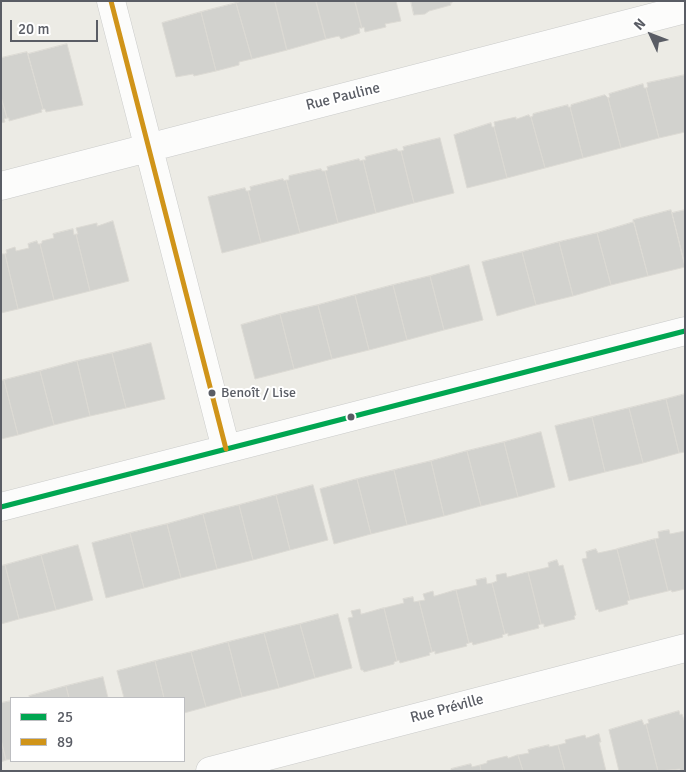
<!DOCTYPE html>
<meta charset="utf-8">
<style>
body{margin:0}
#map{position:relative;width:686px;height:772px;overflow:hidden;background:#ecebe5;font-family:Signika,sans-serif}
canvas{display:block}
.frame{position:absolute;inset:0;border:2px solid #5a5d65;pointer-events:none}
.legend{position:absolute;left:10px;top:697px;width:175px;height:65px;box-sizing:border-box;background:#fff;border:1px solid #bdbec1;margin:0;padding:6px 9px;list-style:none;font-size:15px;color:#5a5d65}
.legend li{display:flex;align-items:center;gap:10px;height:25px}
.legend b{width:25px;border:1px solid #bdbec1}
.north{position:absolute;left:626px;top:10px;width:50px;height:50px;-webkit-text-stroke:4px #fff;paint-order:stroke;rotate:313deg;font-size:14px;font-weight:700;line-height:20px;text-align:center;color:#5a5d65}
.north::after{content:'';display:block;margin:auto;width:18px;height:22px;background:#5a5d65;clip-path:polygon(50% 0,100% 100%,50% 72%,0 100%)}
.scale{position:absolute;left:10px;top:20px;width:88px;height:22px;box-sizing:border-box;border:2px solid #5a5d65;border-top:0;padding-left:6px;font-size:15px;line-height:18px;white-space:nowrap;color:#5a5d65;-webkit-text-stroke:4px #fff;paint-order:stroke}
</style>
<div id="map">
<canvas width="686" height="772"></canvas>
<div class="frame"></div>
<ul class="legend">
<li><b style="height:6px;background:#00a651"></b>25</li>
<li><b style="height:6px;background:#d09419"></b>89</li>
</ul>
<div class="north">N</div>
<div class="scale">20 m</div>
</div>
<script>
const g = document.querySelector('canvas').getContext('2d');
g.lineJoin = 'round';
function fillPath(path, color) { g.fillStyle = color; g.fill(path, 'evenodd'); }
function strokePath(path, color, width, dash) { g.strokeStyle = color; g.lineWidth = width; g.lineCap = dash ? 'butt' : 'round'; g.setLineDash(dash || []); g.stroke(path); }
function label(font, color, halo, rows, align = 'center') {
  g.font = font + ' Signika,sans-serif'; g.lineWidth = 4; g.setLineDash([]); g.textBaseline = 'middle'; g.strokeStyle = halo; g.fillStyle = color; for (const [text, x, y, turn = 0] of rows) {
    g.save(); g.translate(x, y); g.rotate((+turn || 0) * Math.PI / 180); g.textAlign = isNaN(turn) ? turn : align; if (halo) g.strokeText(text, 0, 0); g.fillText(text, 0, 0); g.restore();
  }
}
const building = new Path2D(`
 M 243,1 L 275,1 L 287,50 L 252,59 L 236,3 Z
 M 275,1 L 316,1 L 326,39 L 287,50 Z
 M 316,1 L 355,1 L 362,28 L 359,28 L 360,33 L 341,39 L 339,36 L 326,39 Z
 M 355,1 L 396,1 L 401,21 L 385,24 L 386,27 L 365,32 L 364,27 L 362,28 Z
 M 411,1 L 452,1 L 452,3 L 450,3 L 451,5 L 429,11 L 425,14 L 414,15 Z
 M 236,3 L 252,59 L 239,62 L 239,65 L 216,71 L 201,12 Z
 M 201,12 L 216,71 L 194,76 L 193,74 L 176,77 L 162,23 Z
 M 67,44 L 83,105 L 46,112 L 45,109 L 43,109 L 28,54 Z
 M 27,52 L 43,109 L 41,110 L 42,112 L 9,121 L 9,118 L 7,118 L 1,97 L 1,58 Z
 M 685,75 L 685,132 L 659,138 L 646,88 L 648,87 L 647,83 Z
 M 643,84 L 644,88 L 646,88 L 659,138 L 621,148 L 608,98 L 610,97 L 609,94 Z
 M 605,95 L 608,98 L 621,148 L 583,158 L 570,107 L 571,107 L 571,105 Z
 M 1,97 L 7,118 L 4,119 L 5,122 L 1,123 Z
 M 568,105 L 568,107 L 570,107 L 583,158 L 545,168 L 531,117 L 533,116 L 533,114 Z
 M 529,115 L 530,117 L 531,117 L 545,168 L 507,178 L 494,127 L 495,126 L 494,122 L 516,117 L 516,119 Z
 M 491,123 L 492,127 L 494,127 L 507,178 L 467,188 L 454,135 Z
 M 440,138 L 454,193 L 414,203 L 401,151 L 404,150 L 403,147 Z
 M 397,149 L 398,151 L 401,151 L 414,203 L 376,213 L 363,160 L 366,160 L 365,157 Z
 M 359,159 L 360,161 L 363,160 L 376,213 L 338,223 L 325,171 L 328,170 L 327,167 Z
 M 321,169 L 322,171 L 325,171 L 338,223 L 300,233 L 286,180 L 289,180 L 289,176 Z
 M 283,179 L 284,181 L 286,180 L 300,233 L 261,243 L 248,191 L 251,190 L 250,187 Z
 M 245,188 L 246,191 L 248,191 L 261,243 L 222,253 L 208,197 Z
 M 671,210 L 685,267 L 648,276 L 633,220 Z
 M 685,210 L 685,265 L 672,213 Z
 M 113,221 L 129,281 L 90,291 L 76,234 L 78,234 L 76,228 L 97,223 L 97,226 Z
 M 634,222 L 648,276 L 611,285 L 597,233 Z
 M 73,229 L 74,235 L 76,234 L 90,291 L 54,300 L 40,244 L 42,243 L 42,241 L 54,238 L 53,234 Z
 M 597,233 L 611,285 L 573,296 L 559,242 Z
 M 37,241 L 38,244 L 40,244 L 54,300 L 18,309 L 5,254 L 7,253 L 6,250 L 15,247 L 16,251 L 29,248 L 28,244 Z
 M 559,242 L 573,296 L 536,305 L 522,252 Z
 M 1,251 L 2,254 L 5,254 L 18,309 L 1,313 Z
 M 522,252 L 536,305 L 497,316 L 482,262 Z
 M 469,265 L 483,320 L 444,330 L 430,276 Z
 M 430,276 L 444,330 L 407,340 L 393,285 Z
 M 393,285 L 407,340 L 369,350 L 355,295 Z
 M 355,295 L 369,350 L 332,359 L 318,305 Z
 M 318,305 L 332,359 L 294,369 L 280,314 Z
 M 280,314 L 294,369 L 255,379 L 241,325 Z
 M 151,343 L 165,399 L 126,408 L 112,353 Z
 M 112,353 L 126,408 L 90,416 L 77,361 Z
 M 77,361 L 90,416 L 54,425 L 40,371 Z
 M 40,371 L 54,425 L 18,435 L 4,380 Z
 M 4,380 L 18,435 L 1,439 L 1,381 Z
 M 685,394 L 685,452 L 679,453 L 666,399 Z
 M 666,399 L 679,453 L 643,463 L 629,408 Z
 M 629,408 L 643,463 L 605,472 L 592,417 Z
 M 592,417 L 605,472 L 569,481 L 555,426 Z
 M 541,432 L 555,487 L 518,497 L 504,442 Z
 M 504,442 L 518,497 L 481,506 L 467,451 Z
 M 467,451 L 481,506 L 444,516 L 431,461 Z
 M 431,461 L 444,516 L 407,525 L 394,470 Z
 M 394,470 L 407,525 L 371,534 L 357,479 Z
 M 357,479 L 371,534 L 334,544 L 320,489 Z
 M 313,485 L 328,540 L 290,550 L 276,495 Z
 M 276,495 L 290,550 L 253,560 L 239,505 Z
 M 239,505 L 253,560 L 217,569 L 203,514 Z
 M 203,514 L 217,569 L 181,578 L 167,524 Z
 M 167,524 L 181,578 L 144,588 L 130,533 Z
 M 669,530 L 670,534 L 685,531 L 685,589 L 672,592 L 671,590 L 668,591 L 655,539 L 659,538 L 658,532 Z
 M 130,533 L 144,588 L 106,598 L 92,543 Z
 M 655,539 L 668,591 L 630,600 L 617,549 Z
 M 78,545 L 93,600 L 56,610 L 41,555 Z
 M 596,549 L 598,553 L 617,549 L 630,600 L 627,601 L 628,604 L 599,612 L 598,609 L 596,610 L 582,559 L 587,558 L 586,552 Z
 M 41,555 L 56,610 L 19,619 L 5,565 Z
 M 557,560 L 559,566 L 563,565 L 576,615 L 574,616 L 575,619 L 544,627 L 544,624 L 541,624 L 528,572 L 549,567 L 548,563 Z
 M 5,565 L 19,619 L 1,624 L 1,566 Z
 M 528,572 L 541,624 L 538,625 L 539,628 L 508,636 L 508,633 L 505,634 L 492,583 L 497,581 L 496,575 L 506,573 L 507,577 Z
 M 486,578 L 487,584 L 492,583 L 505,634 L 502,635 L 503,637 L 473,645 L 472,642 L 469,643 L 456,590 L 477,585 L 476,580 Z
 M 456,590 L 469,643 L 466,644 L 467,646 L 435,654 L 435,651 L 432,652 L 419,601 L 425,600 L 423,594 L 433,591 L 434,596 Z
 M 413,597 L 414,602 L 419,601 L 432,652 L 429,653 L 430,655 L 400,663 L 399,660 L 397,661 L 384,608 L 404,603 L 403,599 Z
 M 384,608 L 397,661 L 394,662 L 394,664 L 364,672 L 363,670 L 361,670 L 348,618 L 353,617 L 351,611 L 360,609 L 361,614 Z
 M 338,614 L 352,668 L 315,678 L 300,624 Z
 M 300,624 L 315,678 L 279,688 L 264,633 Z
 M 264,633 L 279,688 L 242,697 L 228,642 Z
 M 228,642 L 242,697 L 206,707 L 191,652 Z
 M 191,652 L 206,707 L 184,713 L 184,698 L 164,698 L 155,661 Z
 M 155,661 L 164,698 L 124,698 L 117,671 Z
 M 103,677 L 108,698 L 69,698 L 66,686 Z
 M 66,686 L 69,698 L 30,698 L 29,696 Z
 M 11,701 L 11,759 L 6,760 L 1,740 L 1,703 Z
 M 679,711 L 680,715 L 682,714 L 685,723 L 685,771 L 680,771 L 680,769 L 658,771 L 646,724 L 649,723 L 648,720 Z
 M 642,720 L 644,725 L 646,724 L 658,771 L 619,771 L 609,730 Z
 M 599,734 L 601,742 L 599,742 L 606,771 L 565,771 L 558,745 L 566,743 L 565,740 L 585,735 L 586,738 Z
 M 1,740 L 6,760 L 1,762 Z
 M 549,745 L 549,747 L 558,745 L 565,771 L 523,771 L 518,755 L 529,753 L 528,750 Z
 M 518,755 L 523,771 L 481,771 L 480,765 L 487,763 L 487,761 L 507,756 L 508,758 Z
 M 471,764 L 472,767 L 480,765 L 481,771 L 451,771 L 451,769 Z`);
const minor = new Path2D(`
 M 111,1 L 226,449
 M 1,186 L 685,9
 M 1,507 L 685,331
 M 210,771 L 685,648`);
const bus1 = new Path2D(`
 M 1,507 L 685,331`);
const bus2 = new Path2D(`
 M 111,1 L 226,449`);
const markers = [
 [212,393,4.5,"#5a5d65"],
 [351,417,4.5,"#5a5d65"]
];
const busNames = [
 ["Benoît / Lise",221,393]
];
const streetNames = [
 ["Rue Pauline",343,97,-14],
 ["Rue Préville",447,709,-15]
];
fillPath(building, '#d2d2ce');
strokePath(building, '#dcdad4', 1);
strokePath(minor, '#c9cac9', 29);
strokePath(minor, '#fcfcfb', 28);
strokePath(bus1, '#00a651', 5);
strokePath(bus2, '#d09419', 5);
for (const [x, y, r, color] of markers) { const dot = new Path2D(); dot.arc(x, y, r, 0, 2 * Math.PI); g.fillStyle = color; g.fill(dot); strokePath(dot, '#fff', 2); }
label('14px', '#5a5d65', '#fff', busNames, 'left');
label('15px', '#5a5d65', '#fff', streetNames);
</script>
